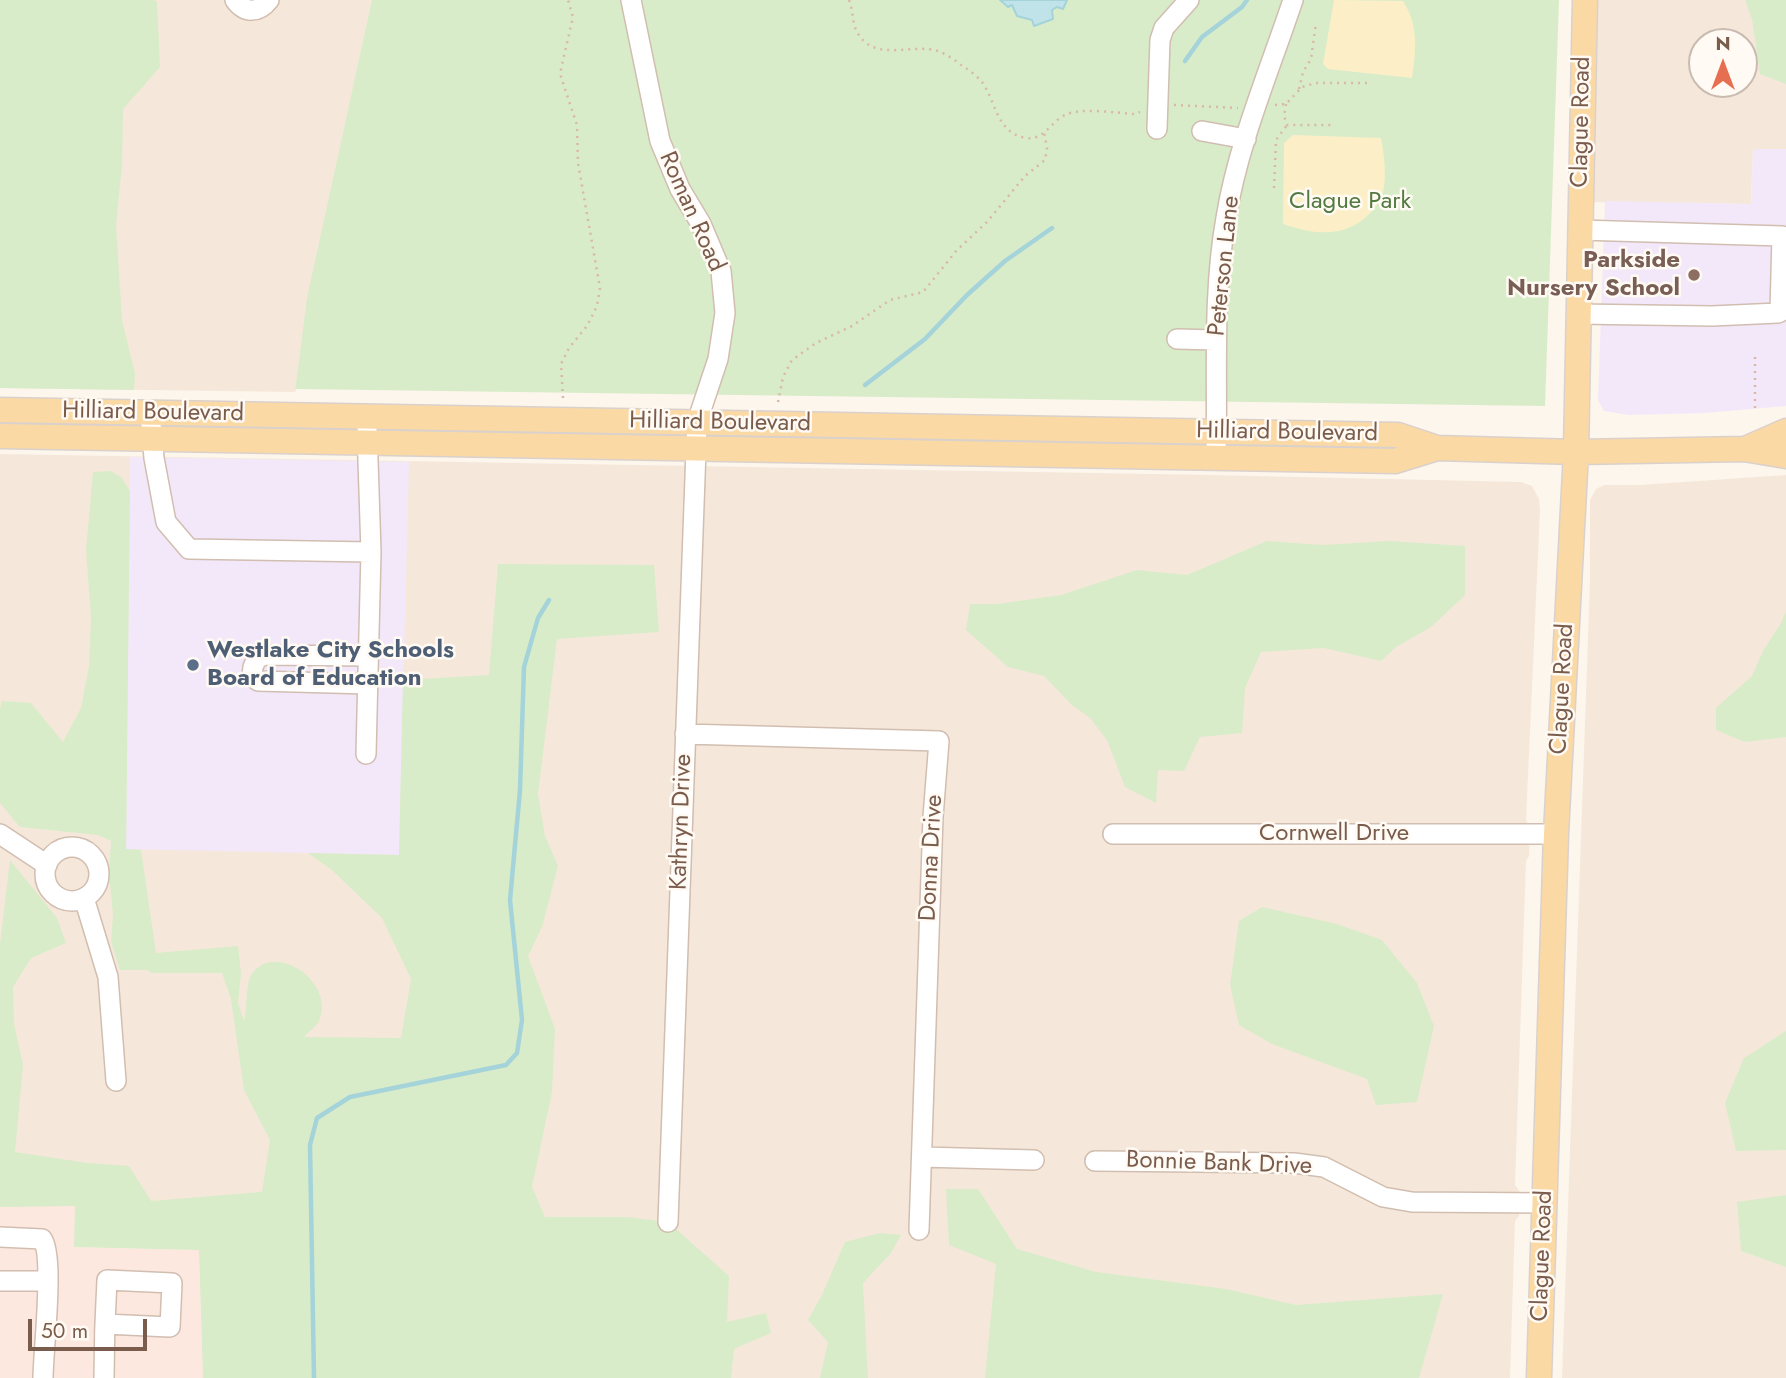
<!DOCTYPE html>
<style>
body{margin:0}
#map{position:relative;width:1786px;height:1378px;overflow:hidden;background:#fdf6ec;font-family:Jost,sans-serif}
canvas{display:block}
.north{position:absolute;left:1688px;top:28px;width:70px;height:70px;box-sizing:border-box;background:#fffaf3;border:2px solid #cabbb1;border-radius:50%;rotate:0deg;font-size:19px;font-weight:700;line-height:28px;text-align:center;color:#7a5c4d}
.north::after{content:'';display:block;margin:auto;width:24px;height:32px;background:#e76f51;clip-path:polygon(50% 0,100% 100%,50% 72%,0 100%)}
.scale{position:absolute;left:28px;top:1319px;width:119px;height:32px;box-sizing:border-box;border:4px solid #7a5c4d;border-top:0;padding-left:9px;font-size:21px;line-height:24px;white-space:nowrap;color:#7a5c4d;-webkit-text-stroke:5px #fffaf3;paint-order:stroke}
</style>
<div id="map">
<canvas width="1786" height="1378"></canvas>
<div class="north">N</div>
<div class="scale">50 m</div>
</div>
<script>
const g = document.querySelector('canvas').getContext('2d');
g.lineJoin = 'round';
function fillPath(path, color) { g.fillStyle = color; g.fill(path, 'evenodd'); }
function strokePath(path, color, width, dash) { g.strokeStyle = color; g.lineWidth = width; g.lineCap = dash ? 'butt' : 'round'; g.setLineDash(dash || []); g.stroke(path); }
function label(font, color, halo, rows, align = 'center') {
  g.font = font + ' Jost,sans-serif'; g.lineWidth = 5; g.setLineDash([]); g.textBaseline = 'middle'; g.strokeStyle = halo; g.fillStyle = color; for (const [text, x, y, turn = 0] of rows) {
    g.save(); g.translate(x, y); g.rotate((+turn || 0) * Math.PI / 180); g.textAlign = isNaN(turn) ? turn : align; if (halo) g.strokeText(text, 0, 0); g.fillText(text, 0, 0); g.restore();
  }
}
const residential = new Path2D(`
 M 0,0 L 393,0 L 295,392 L 0,388 Z
 M 1585,0 L 1786,0 L 1786,149 L 1753,149 L 1751,204 L 1581,202 ZM 1702,42 L 1744,42 L 1744,84 L 1702,84 Z
 M 0,454 L 1209,475 L 1521,482 L 1532,486 L 1539,499 L 1540,510 L 1526,820 L 1530,830 L 1529,856 L 1526,861 L 1515,1185 L 1520,1192 L 1519,1203 L 1519,1216 L 1515,1221 L 1510,1378 L 203,1378 L 199,1250 L 74,1247 L 0,1207 Z
 M 1786,475 L 1786,1378 L 1562,1378 L 1590,581 L 1590,500 L 1596,489 L 1604,485 L 1640,485 Z`);
const commercial = new Path2D(`
 M 75,1206 L 75,1247 L 199,1250 L 203,1378 L 0,1378 L 0,1207 Z`);
const education = new Path2D(`
 M 1753,149 L 1786,149 L 1786,406 L 1705,413 L 1629,415 L 1604,411 L 1598,400 L 1605,201 L 1751,204 Z
 M 130,457 L 409,462 L 399,855 L 126,849 Z`);
const green = new Path2D(`
 M 0,0 L 154,0 L 157,2 L 160,67 L 123,109 L 122,165 L 116,225 L 122,320 L 135,374 L 134,390 L 0,388 Z
 M 372,0 L 1559,0 L 1545,406 L 296,389 L 295,392 L 307,298 Z
 M 1745,0 L 1786,0 L 1786,84 L 1760,74 L 1752,19 Z
 M 0,419 L 140,421 L 143,428 L 0,428 Z
 M 182,423 L 338,427 L 341,430 L 175,430 L 177,426 Z
 M 375,427 L 675,433 L 675,438 L 377,434 Z
 M 714,432 L 1202,442 L 1201,447 L 714,441 Z
 M 1398,443 L 1397,451 L 1232,447 L 1232,444 Z
 M 111,471 L 122,478 L 130,491 L 126,849 L 141,850 L 156,953 L 238,946 L 241,973 L 238,1003 L 244,1021 C 247,1010 246,986 250,977 C 272,938 337,982 319,1021 C 316,1027 308,1032 304,1037 L 401,1038 L 411,979 L 382,918 L 332,870 L 308,853 L 399,855 L 403,680 L 489,675 L 498,564 L 654,565 L 659,632 L 557,639 L 538,794 L 545,836 L 558,866 L 542,927 L 528,956 L 555,1029 L 552,1092 L 532,1187 L 545,1217 L 627,1217 L 668,1222 L 729,1276 L 727,1322 L 766,1313 L 771,1333 L 734,1349 L 731,1378 L 203,1378 L 199,1250 L 74,1247 L 75,1206 L 0,1207 L 0,944 L 10,860 L 57,918 L 66,943 L 31,958 L 13,987 L 14,1024 L 23,1065 L 15,1152 L 88,1163 L 129,1166 L 151,1201 L 262,1192 L 270,1140 L 244,1090 L 231,999 L 222,973 L 151,973 L 148,970 L 120,970 L 111,942 L 113,914 L 109,874 L 111,841 L 98,835 L 20,827 L 0,803 L 0,708 L 2,701 L 31,703 L 63,742 L 81,708 L 89,666 L 91,618 L 86,550 L 93,472 Z
 M 1267,541 L 1322,545 L 1390,541 L 1465,546 L 1465,595 L 1431,627 L 1396,647 L 1381,661 L 1324,648 L 1261,652 L 1245,688 L 1242,733 L 1200,737 L 1184,771 L 1158,770 L 1156,803 L 1125,787 L 1107,740 L 1090,718 L 1072,705 L 1044,676 L 1008,667 L 966,630 L 970,604 L 997,604 L 1061,595 L 1137,570 L 1187,575 Z
 M 1786,611 L 1786,737 L 1745,742 L 1716,730 L 1716,708 L 1752,676 L 1763,651 L 1781,623 Z
 M 1262,907 L 1337,924 L 1382,940 L 1417,983 L 1434,1026 L 1417,1102 L 1376,1105 L 1367,1079 L 1272,1044 L 1239,1025 L 1230,985 L 1239,921 Z
 M 1786,1031 L 1786,1150 L 1736,1151 L 1725,1103 L 1744,1058 Z
 M 946,1189 L 978,1189 L 1017,1249 L 1096,1272 L 1226,1289 L 1296,1305 L 1443,1294 L 1419,1378 L 985,1378 L 996,1264 L 949,1245 Z
 M 1786,1195 L 1786,1267 L 1741,1251 L 1737,1202 Z
 M 880,1233 L 901,1235 L 891,1253 L 863,1283 L 868,1378 L 820,1378 L 828,1342 L 808,1320 L 822,1295 L 845,1242 Z`);
const sand = new Path2D(`
 M 1334,0 L 1403,1 C 1419,26 1416,50 1412,78 L 1328,69 L 1323,64 Z
 M 1293,135 L 1381,138 C 1384,155 1387,175 1383,192 C 1382,199 1377,205 1372,211 C 1347,239 1315,235 1283,224 L 1284,143 Z`);
const water = new Path2D(`
 M 1000,0 L 1067,0 L 1063,9 L 1057,7 L 1052,10 L 1053,19 L 1034,26 L 1032,20 L 1017,16 L 1012,5 L 1008,7 Z`);
const stream = new Path2D(`
 M 1185,61 L 1202,37 L 1242,7 L 1247,0
 M 865,385 L 925,339 L 967,295 L 1005,261 L 1052,228
 M 314,1378 L 310,1145 L 317,1118 L 350,1097 L 506,1065 L 517,1053 L 522,1020 L 510,900 L 520,790 L 524,667 L 538,618 L 549,600`);
const path = new Path2D(`
 M 849,0 C 854,12 851,24 859,35 C 876,62 913,43 938,51 C 946,54 955,60 961,65 C 968,69 977,76 982,82 C 996,101 996,133 1026,138 C 1043,141 1051,122 1065,115 C 1081,107 1116,113 1134,114 L 1140,112
 M 1299,89 L 1303,72 L 1311,59 L 1316,23
 M 1286,104 L 1284,116 L 1287,125 L 1333,125
 M 1174,105 L 1238,108
 M 1275,105 L 1286,104 L 1302,87 L 1316,83 L 1367,83
 M 1274,188 L 1276,140 L 1287,125
 M 1755,357 L 1755,411
 M 563,398 L 561,364 L 569,348 L 587,326 L 597,306 L 600,288 L 578,163 L 577,125 L 561,77 L 561,69 L 573,17 L 568,0
 M 778,402 L 783,377 L 792,360 L 816,343 L 852,326 L 890,300 L 923,292 L 957,250 L 987,222 L 1025,176 L 1045,160 L 1047,148 L 1044,132`);
const minor = new Path2D(`
 M 235,0 C 245,14 259,13 269,0
 M 631,0 L 660,141 L 680,189 L 701,224 L 721,271 L 725,313 L 718,359 L 697,422 L 668,1222
 M 1157,129 L 1160,40 L 1164,28 L 1189,0
 M 1202,131 L 1246,139
 M 1578,314 L 1712,316 L 1778,313 L 1780,312 L 1782,236 L 1580,230
 M 1177,339 L 1216,340
 M 151,424 L 154,458 L 166,522 L 189,549 L 371,552 L 367,430
 M 1216,457 C 1218,378 1212,297 1226,218 C 1238,144 1269,72 1293,0
 M 367,656 L 265,655 L 257,658 L 253,667 L 252,676 L 258,681 L 368,684
 M 685,734 L 939,741 L 933,817 L 919,1230
 M 366,754 L 371,552
 M 0,834 L 47,865
 M 1113,834 L 1556,834
 M45 874a27 27 0 1 1 54 0a27 27 0 1 1-54 0Z
 M 84,898 L 108,977 L 116,1081
 M 922,1157 L 1034,1160
 M 1095,1161 L 1294,1163 L 1324,1167 L 1383,1197 L 1412,1202 L 1545,1203
 M 0,1237 L 42,1239 C 55,1255 43,1352 43,1378
 M 0,1281 L 48,1281
 M 104,1378 C 104,1345 105,1313 107,1280 L 172,1283 L 170,1327 L 105,1324`);
const major = new Path2D(`
 M 0,410 L 1398,435 L 1437,448 L 1576,452 L 1744,449 L 1786,456
 M 0,436 L 1395,461 L 1437,448
 M 1745,449 L 1786,431
 M 1539,1378 L 1556,834 L 1576,452 L 1585,0`);
const markers = [
 [1694,275,7,"#8d6e63"],
 [193,665,7,"#5c6f8a"]
];
const streetNames = [
 ["Clague Road",1582,122,-89],
 ["Roman Road",691,212,66],
 ["Peterson Lane",1225,266,-84],
 ["Hilliard Boulevard",153,413,1],
 ["Hilliard Boulevard",720,423,1],
 ["Hilliard Boulevard",1287,433,1],
 ["Clague Road",1563,689,-87],
 ["Kathryn Drive",682,822,-88],
 ["Cornwell Drive",1334,834],
 ["Donna Drive",932,858,-87],
 ["Bonnie Bank Drive",1219,1164,2],
 ["Clague Road",1543,1256,-88]
];
const parkNames = [
 ["Clague Park",1350,202]
];
const educationNames = [
 ["Parkside",1680,261],
 ["Nursery School",1680,289]
];
const serviceNames = [
 ["Westlake City Schools",207,651],
 ["Board of Education",207,679]
];
fillPath(residential, '#f5e8da');
fillPath(commercial, '#fde8e0');
fillPath(education, '#f3e8fa');
fillPath(green, '#d8ecc9');
fillPath(sand, '#fcefc7');
fillPath(water, '#bfe3e8');
strokePath(water, '#a5d3da', 2);
strokePath(stream, '#a5d3da', 4.5);
strokePath(minor, '#d1beb0', 22);
strokePath(major, '#dad1cd', 27);
strokePath(path, '#d9b8a5', 2.5, [2, 5]);
strokePath(minor, '#fff', 19);
strokePath(major, '#fbd9a5', 24);
for (const [x, y, r, color] of markers) { const dot = new Path2D(); dot.arc(x, y, r, 0, 2 * Math.PI); g.fillStyle = color; g.fill(dot); strokePath(dot, '#fffaf3', 2.5); }
label('24px', '#7a5c4d', '#fffaf3', streetNames);
label('24px', '#537a41', '#fffaf3', parkNames);
label('bold 24px', '#785e54', '#fffaf3', educationNames, 'right');
label('bold 24px', '#4e5e75', '#fffaf3', serviceNames, 'left');
</script>
